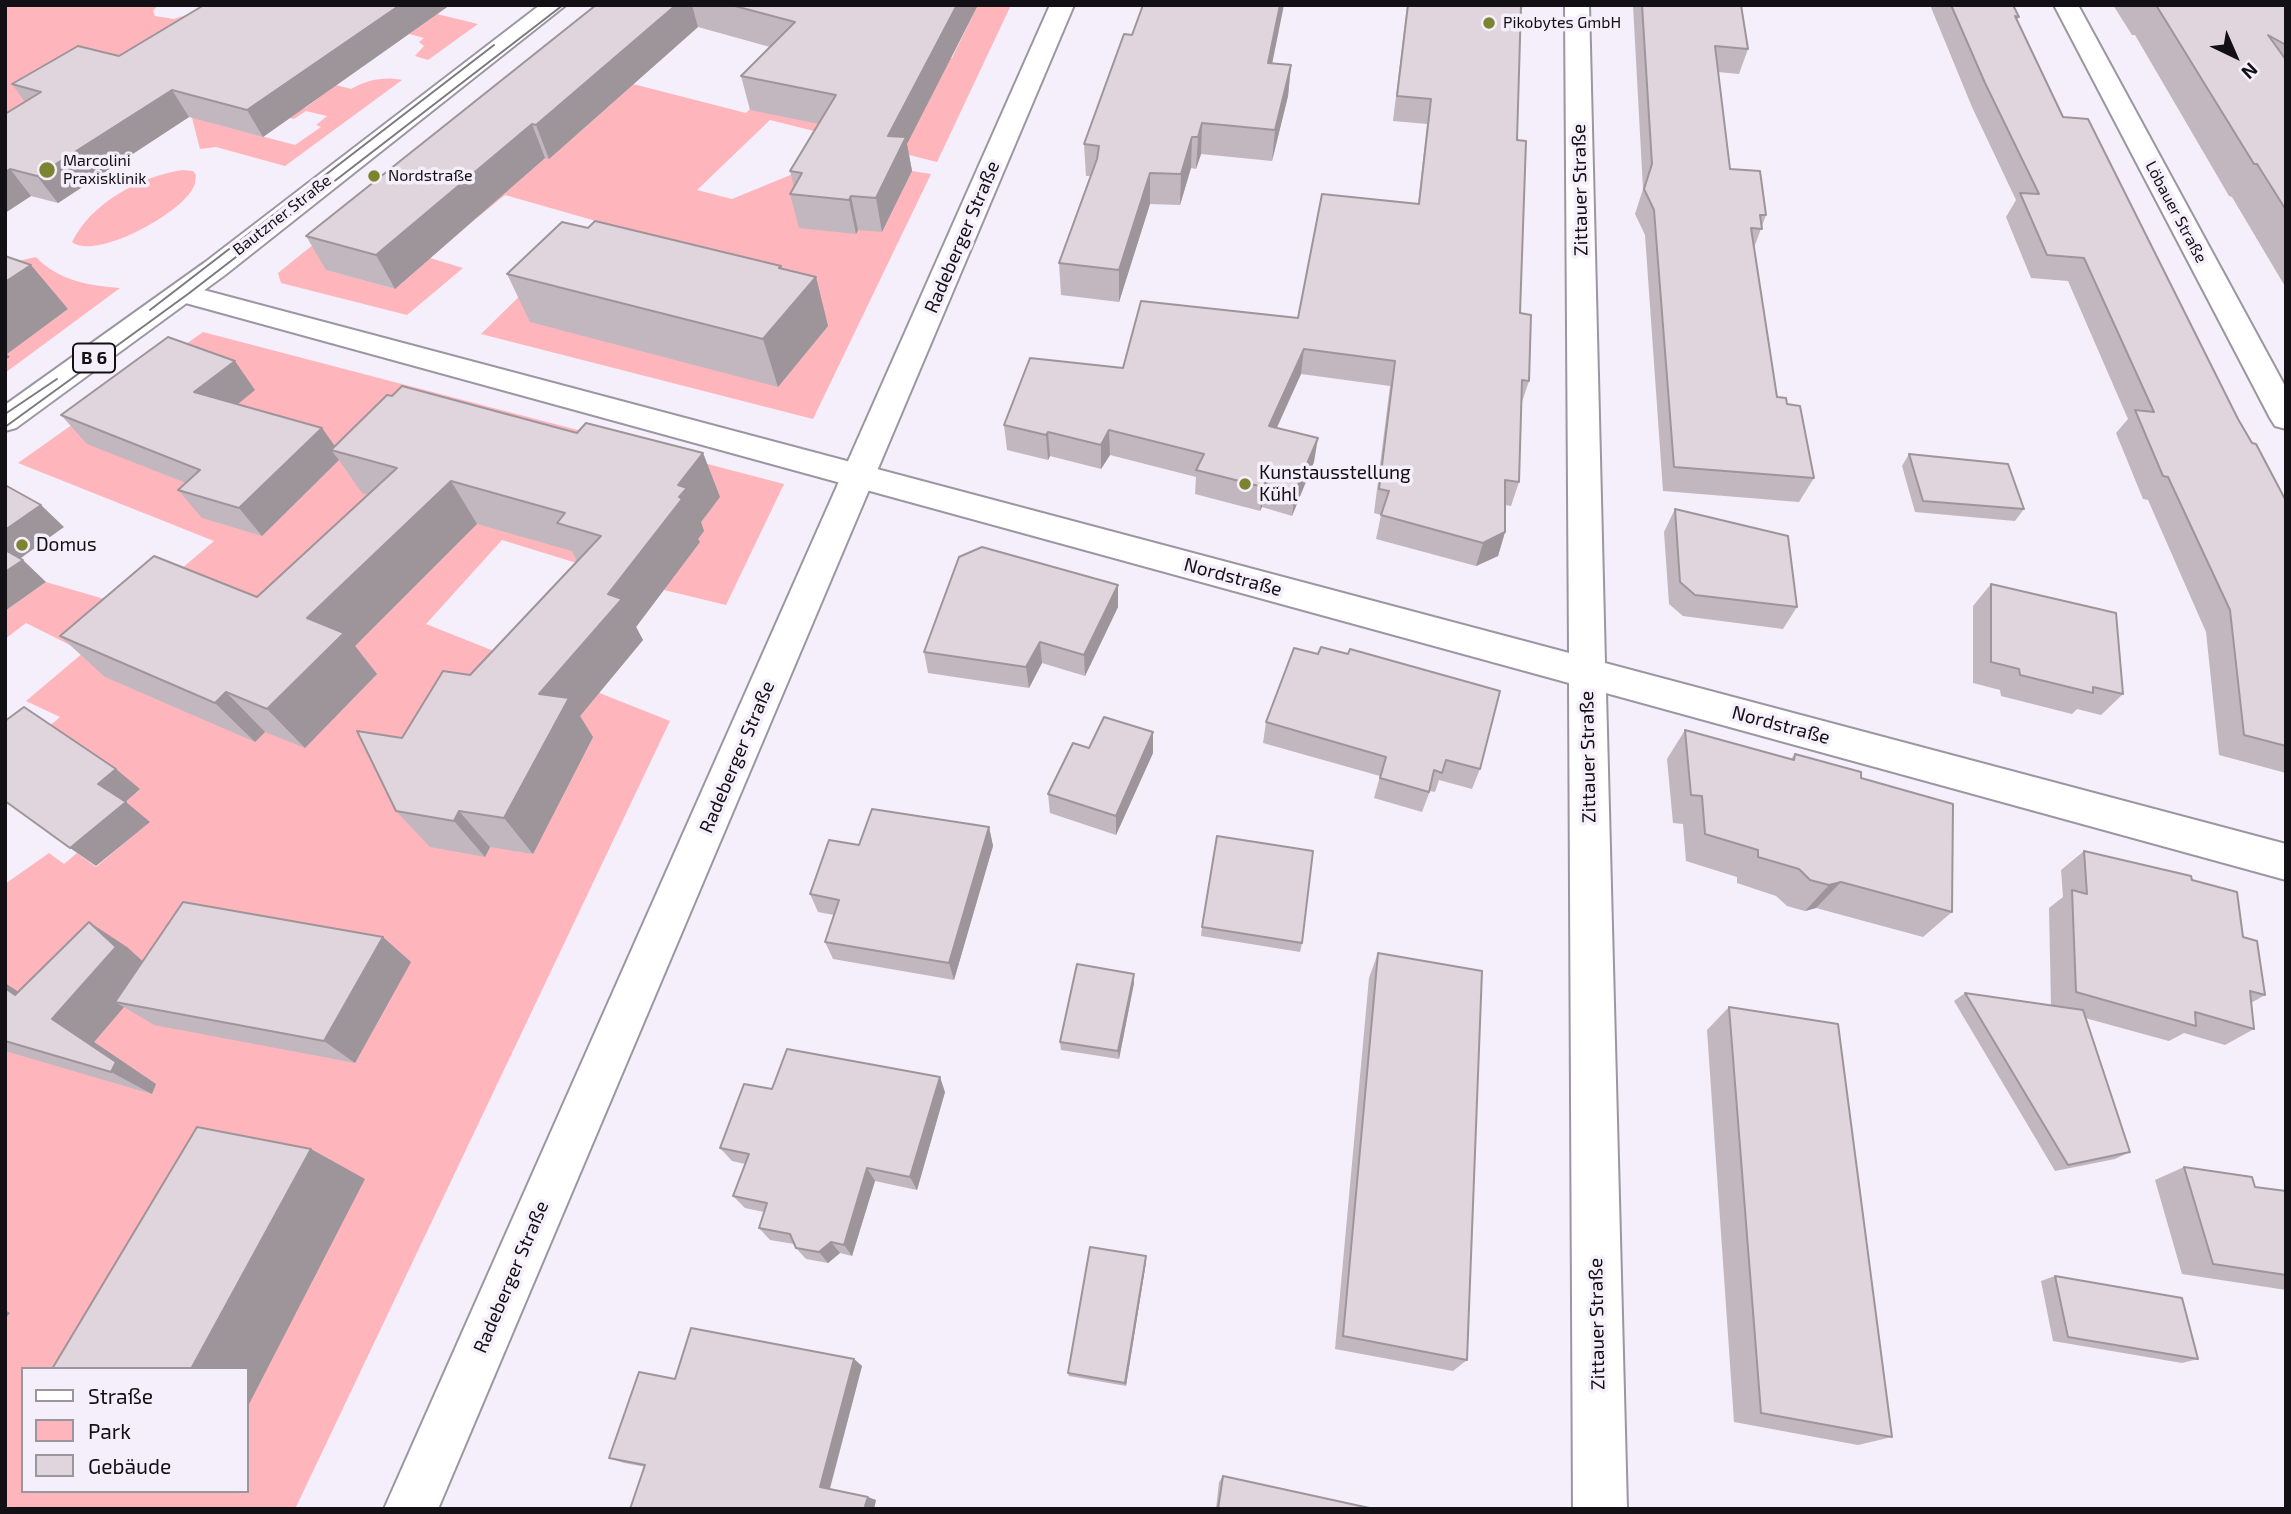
<!DOCTYPE html>
<meta charset="utf-8">
<style>
body{margin:0}
#map{position:relative;width:2291px;height:1514px;overflow:hidden;background:#f4effa;font-family:"Exo 2",sans-serif}
canvas{display:block}
.frame{position:absolute;inset:0;border:7px solid #121014;pointer-events:none}
.legend{position:absolute;left:21px;top:1367px;width:228px;height:126px;box-sizing:border-box;background:#f4effa;border:2px solid #9a969e;margin:0;padding:9px 12px;list-style:none;font-size:21px;color:#121014}
.legend li{display:flex;align-items:center;gap:14px;height:35px}
.legend b{width:35px;border:2px solid #9a969e}
.north{position:absolute;left:2200px;top:21px;width:70px;height:70px;-webkit-text-stroke:5px #f4effa;paint-order:stroke;rotate:136deg;font-size:19px;font-weight:700;line-height:28px;text-align:center;color:#121014}
.north::after{content:'';display:block;margin:auto;width:24px;height:32px;background:#121014;clip-path:polygon(50% 0,100% 100%,50% 72%,0 100%)}
</style>
<div id="map">
<canvas width="2291" height="1514"></canvas>
<div class="frame"></div>
<ul class="legend">
<li><b style="height:9px;background:#fff"></b>Straße</li>
<li><b style="height:19px;background:#ffb5bc"></b>Park</li>
<li><b style="height:19px;background:#e1d5dd"></b>Gebäude</li>
</ul>
<div class="north">N</div>
</div>
<script>
const g = document.querySelector('canvas').getContext('2d');
g.lineJoin = 'round';
function fillPath(path, color) { g.fillStyle = color; g.fill(path, 'evenodd'); }
function strokePath(path, color, width, dash) { g.strokeStyle = color; g.lineWidth = width; g.lineCap = dash ? 'butt' : 'round'; g.setLineDash(dash || []); g.stroke(path); }
function label(font, color, halo, rows, align = 'center') {
  g.font = font + ' "Exo 2",sans-serif'; g.lineWidth = 7; g.setLineDash([]); g.textBaseline = 'middle'; g.strokeStyle = halo; g.fillStyle = color; for (const [text, x, y, turn = 0] of rows) {
    g.save(); g.translate(x, y); g.rotate((+turn || 0) * Math.PI / 180); g.textAlign = isNaN(turn) ? turn : align; if (halo) g.strokeText(text, 0, 0); g.fillText(text, 0, 0); g.restore();
  }
}
const green = new Path2D(`
 M 5,5 L 158,5 L 153,11 L 155,16 L 174,19 L 186,15 L 228,26 L 176,75 L 305,108 L 336,85 L 351,89 C 366,80 385,76 402,80 L 285,166 L 216,147 L 200,149 L 191,114 L 5,157 ZM 306,111 L 327,116 L 316,125 L 321,127 L 295,145 L 208,122 L 274,114 L 294,119 Z
 M 978,5 L 1011,5 L 937,162 L 770,120 L 697,190 L 732,199 L 793,174 L 882,232 L 912,171 L 931,174 L 813,419 L 481,334 L 596,221 L 505,195 L 478,217 L 327,270 L 395,289 L 430,258 L 463,268 L 407,315 L 281,283 L 278,273 L 439,143 L 633,84 L 746,113 L 780,79 L 927,55 L 952,58 Z
 M 437,14 L 478,24 L 428,60 L 415,56 L 424,46 L 419,42 L 424,38 L 409,34 Z
 M 182,170 L 193,171 L 196,175 C 195,179 196,183 194,186 C 184,212 96,261 72,242 C 92,202 140,177 182,170 Z
 M 36,257 C 57,280 90,286 120,288 L 5,373 L 5,360 L 9,357 L 5,356 L 5,323 L 35,333 L 68,309 L 5,288 L 5,264 Z
 M 203,332 L 784,484 L 726,605 L 664,590 L 502,540 L 426,624 L 670,721 L 295,1509 L 5,1509 L 5,884 L 49,853 L 64,864 L 77,853 L 96,867 L 149,822 L 32,741 L 60,717 L 26,701 L 84,652 L 26,623 L 5,639 L 5,611 L 46,582 L 135,608 L 214,541 L 18,463 ZM 23,1369 L 247,1369 L 247,1491 L 23,1491 Z`);
const minor = new Path2D(`
 M 1565,5 L 1589,5 L 1605,663 L 2286,844 L 2286,880 L 1606,693 L 1627,1509 L 1573,1509 L 1569,683 L 171,299 L 166,293 L 171,287 L 181,284 L 1569,653 Z
 M 2054,5 L 2078,5 L 2286,388 L 2286,429 L 2275,426 L 2270,418 Z`);
const tertiary = new Path2D(`
 M 1050,5 L 1074,5 L 438,1509 L 384,1509 Z`);
const primary = new Path2D(`
 M 540,5 L 566,5 L 225,275 L 16,428 L 5,431 L 5,405 L 204,263 Z`);
const tram = new Path2D(`
 M 150,310 L 494,45
 M 5,414 L 57,379
 M 5,427 L 188,294 L 563,5`);
const wall = new Path2D(`
 M 204,5 L 450,5 L 263,137 L 189,117 L 58,203 L 31,196 L 5,213 L 5,114 L 25,102 L 12,84 L 119,56 Z
 M 596,5 L 978,5 L 907,144 L 912,171 L 882,232 L 858,230 L 856,234 L 799,228 L 790,194 L 794,187 L 790,171 L 819,124 L 750,110 L 741,76 L 770,47 L 698,27 L 549,159 L 545,158 L 395,289 L 326,270 L 306,236 Z
 M 1407,5 L 1523,5 L 1521,14 L 1517,140 L 1520,313 L 1529,381 L 1521,405 L 1519,482 L 1511,506 L 1505,505 L 1505,532 L 1498,556 L 1476,566 L 1376,539 L 1381,515 L 1374,513 L 1390,386 L 1301,374 L 1277,428 L 1314,462 L 1292,516 L 1262,507 L 1260,511 L 1195,494 L 1196,477 L 1110,455 L 1101,469 L 1050,456 L 1048,460 L 1007,450 L 1004,425 L 1123,368 L 1298,318 L 1418,204 L 1427,124 L 1393,121 Z
 M 1633,5 L 1741,5 L 1748,49 L 1739,74 L 1718,72 L 1730,169 L 1766,215 L 1754,248 L 1777,397 L 1787,404 L 1814,478 L 1799,502 L 1663,491 L 1645,235 L 1635,214 L 1643,189 Z
 M 1930,5 L 2013,5 L 2019,17 L 2017,20 L 2063,117 L 2286,501 L 2286,773 L 2219,755 L 2206,632 L 2148,500 L 2143,499 L 2116,433 L 2128,419 L 2068,281 L 2031,278 L 2006,217 L 2016,200 L 1972,107 Z
 M 2113,5 L 2286,5 L 2286,288 L 2232,197 L 2229,196 L 2135,35 L 2132,35 Z
 M 1272,64 L 1291,65 L 1288,96 L 1272,161 L 1201,154 L 1196,169 L 1191,168 L 1180,205 L 1150,204 L 1119,302 L 1061,295 L 1059,263 L 1090,176 L 1086,176 L 1084,144 Z
 M 588,228 L 781,268 L 816,277 L 828,326 L 778,387 L 530,322 L 507,274 Z
 M 255,390 L 238,404 L 322,428 L 335,446 L 577,433 L 703,453 L 720,497 L 701,522 L 704,531 L 698,539 L 700,542 L 636,627 L 643,640 L 580,716 L 593,737 L 533,854 L 490,847 L 485,857 L 430,847 L 396,811 L 402,738 L 470,675 L 577,561 L 572,551 L 477,524 L 355,646 L 377,674 L 305,748 L 265,732 L 255,742 L 105,677 L 60,636 L 257,597 L 368,495 L 362,493 L 339,460 L 262,536 L 202,518 L 178,490 L 186,483 L 87,444 L 61,415 Z
 M 1909,454 L 2024,509 L 2015,521 L 1915,512 L 1902,466 Z
 M 1675,509 L 1797,607 L 1783,629 L 1683,616 L 1669,604 L 1664,532 Z
 M 1991,584 L 2123,694 L 2101,715 L 2077,709 L 2072,714 L 2001,696 L 2000,690 L 1973,683 L 1973,606 Z
 M 1118,585 L 1118,607 L 1085,676 L 1042,663 L 1029,688 L 928,673 L 924,652 Z
 M 1294,648 L 1480,769 L 1472,789 L 1439,780 L 1435,792 L 1430,791 L 1422,812 L 1374,798 L 1380,776 L 1263,743 L 1266,722 Z
 M 1685,730 L 1791,759 L 1795,754 L 1861,778 L 1952,912 L 1923,937 L 1816,908 L 1805,911 L 1787,906 L 1776,896 L 1737,883 L 1737,877 L 1686,861 L 1683,824 L 1673,823 L 1667,759 Z
 M 1153,732 L 1153,753 L 1116,835 L 1050,813 L 1048,794 L 1089,748 Z
 M 989,827 L 993,846 L 954,980 L 833,959 L 825,942 L 834,915 L 818,912 L 810,894 L 859,845 Z
 M 2084,851 L 2192,880 L 2243,937 L 2265,995 L 2251,1003 L 2254,1029 L 2225,1045 L 2184,1033 L 2169,1041 L 2085,1018 L 2130,1152 L 2115,1159 L 2055,1171 L 1954,1001 L 1965,993 L 2051,1006 L 2049,908 L 2063,897 L 2061,870 Z
 M 1202,927 L 1302,943 L 1300,952 L 1201,936 Z
 M 127,947 L 143,961 L 411,962 L 355,1063 L 154,1025 L 124,1007 L 94,1042 L 156,1084 L 152,1094 L 5,1051 L 5,983 L 18,992 Z
 M 1378,953 L 1467,1360 L 1453,1371 L 1335,1349 L 1369,978 Z
 M 1134,983 L 1119,1059 L 1061,1050 L 1060,1042 Z
 M 1729,1007 L 1892,1437 L 1858,1445 L 1734,1422 L 1707,1030 Z
 M 772,1089 L 945,1092 L 917,1190 L 875,1181 L 852,1256 L 840,1253 L 828,1263 L 806,1259 L 796,1248 L 794,1244 L 770,1240 L 759,1228 L 764,1212 L 745,1208 L 733,1196 L 745,1164 L 732,1161 L 720,1148 Z
 M 2184,1167 L 2255,1187 L 2286,1191 L 2286,1290 L 2182,1274 L 2155,1180 Z
 M 1146,1262 L 1126,1386 L 1069,1376 L 1068,1373 Z
 M 2055,1276 L 2198,1359 L 2182,1363 L 2053,1341 L 2041,1281 Z
 M 854,1359 L 862,1366 L 830,1489 L 876,1500 L 874,1508 L 624,1463 L 609,1458 L 675,1379 Z
 M 1223,1476 L 1374,1509 L 1216,1509 L 1219,1482 Z`);
const shadedWall = new Path2D(`
 M 400,5 L 450,5 L 263,137 L 247,110 Z
 M 676,5 L 692,5 L 698,27 L 549,159 L 536,125 Z
 M 957,5 L 978,5 L 907,144 L 912,171 L 882,232 L 876,198 L 888,136 Z
 M 1280,5 L 1284,5 L 1266,94 L 1268,63 Z
 M 1291,65 L 1288,96 L 1272,161 L 1275,130 Z
 M 172,90 L 189,117 L 58,203 L 37,176 Z
 M 1202,123 L 1201,154 L 1196,169 L 1198,137 Z
 M 532,124 L 545,158 L 395,289 L 376,255 Z
 M 1192,137 L 1191,168 L 1180,205 L 1181,174 Z
 M 10,169 L 31,196 L 5,213 L 5,172 Z
 M 1150,173 L 1150,204 L 1119,302 L 1119,270 Z
 M 851,196 L 858,230 L 856,234 L 849,200 Z
 M 31,265 L 68,309 L 7,354 L 10,357 L 5,360 L 5,282 Z
 M 781,266 L 791,306 L 816,277 L 828,326 L 778,387 L 763,339 Z
 M 1304,349 L 1301,374 L 1266,451 L 1269,426 Z
 M 235,361 L 255,390 L 217,421 L 194,392 Z
 M 322,428 L 339,452 L 331,450 L 339,460 L 262,536 L 239,508 Z
 M 1109,430 L 1110,455 L 1101,469 L 1101,445 Z
 M 1048,432 L 1050,456 L 1048,460 L 1046,435 Z
 M 1318,438 L 1314,462 L 1292,516 L 1295,492 Z
 M 703,453 L 720,497 L 701,522 L 704,531 L 698,539 L 700,542 L 636,627 L 643,640 L 580,716 L 593,737 L 533,854 L 504,818 L 539,694 L 608,594 L 679,497 L 678,485 Z
 M 451,481 L 477,524 L 355,646 L 377,674 L 305,748 L 267,709 L 307,618 Z
 M 1265,483 L 1262,507 L 1260,511 L 1263,487 Z
 M 41,505 L 64,527 L 14,563 L 5,555 L 5,530 Z
 M 1505,532 L 1498,556 L 1476,566 L 1483,543 Z
 M 23,560 L 46,582 L 5,611 L 5,572 Z
 M 1118,585 L 1118,607 L 1085,676 L 1084,655 Z
 M 1040,642 L 1042,663 L 1029,688 L 1026,667 Z
 M 226,692 L 265,732 L 255,742 L 215,703 Z
 M 1153,732 L 1153,753 L 1116,835 L 1116,816 Z
 M 116,769 L 140,789 L 123,804 L 98,784 Z
 M 126,802 L 150,822 L 96,866 L 70,848 Z
 M 459,811 L 490,847 L 485,857 L 454,821 Z
 M 989,827 L 993,846 L 954,980 L 949,963 Z
 M 1841,882 L 1816,908 L 1805,911 L 1829,885 Z
 M 89,922 L 127,947 L 154,972 L 115,1002 L 124,1007 L 94,1042 L 156,1084 L 152,1094 L 111,1072 L 15,995 L 5,988 L 5,983 L 55,1016 Z
 M 383,937 L 411,962 L 355,1063 L 324,1041 Z
 M 1134,974 L 1134,983 L 1119,1059 L 1118,1051 Z
 M 940,1077 L 945,1092 L 917,1190 L 910,1177 Z
 M 311,1149 L 365,1179 L 247,1408 L 247,1369 L 191,1369 Z
 M 867,1168 L 875,1181 L 852,1256 L 844,1245 Z
 M 831,1242 L 840,1253 L 828,1263 L 819,1252 Z
 M 1146,1256 L 1146,1262 L 1126,1386 L 1125,1383 Z
 M 5,1310 L 10,1313 L 5,1319 Z
 M 854,1359 L 862,1366 L 829,1491 L 820,1487 Z
 M 868,1497 L 876,1500 L 874,1509 L 865,1506 Z`);
const building = new Path2D(`
 M 204,5 L 400,5 L 247,110 L 172,90 L 37,176 L 10,169 L 5,172 L 5,114 L 41,92 L 12,84 L 78,46 L 119,56 Z
 M 596,5 L 676,5 L 536,125 L 532,124 L 376,255 L 306,236 Z
 M 731,5 L 957,5 L 888,136 L 906,137 L 876,198 L 851,196 L 849,200 L 790,194 L 802,173 L 790,171 L 836,95 L 741,76 L 795,22 Z
 M 1143,5 L 1280,5 L 1268,63 L 1291,65 L 1275,130 L 1202,123 L 1198,137 L 1192,137 L 1181,174 L 1150,173 L 1119,270 L 1059,263 L 1097,159 L 1099,146 L 1084,144 L 1124,34 L 1132,35 Z
 M 1408,5 L 1521,5 L 1517,140 L 1526,141 L 1520,313 L 1531,315 L 1529,381 L 1522,380 L 1519,482 L 1505,480 L 1505,532 L 1483,543 L 1381,515 L 1389,491 L 1379,489 L 1395,361 L 1304,349 L 1269,426 L 1318,438 L 1295,492 L 1265,483 L 1263,487 L 1196,470 L 1204,454 L 1109,430 L 1101,445 L 1048,432 L 1046,435 L 1004,425 L 1030,358 L 1123,368 L 1141,301 L 1298,318 L 1322,194 L 1419,204 L 1431,99 L 1397,96 Z
 M 1642,5 L 1741,5 L 1748,49 L 1715,46 L 1730,169 L 1760,171 L 1766,215 L 1760,215 L 1762,229 L 1751,228 L 1777,397 L 1786,398 L 1787,404 L 1800,406 L 1814,478 L 1674,467 L 1654,210 L 1644,189 L 1652,164 Z
 M 1951,5 L 2013,5 L 2019,17 L 2015,16 L 2063,117 L 2088,119 L 2238,419 L 2252,443 L 2256,444 L 2286,501 L 2286,746 L 2244,735 L 2230,610 L 2168,477 L 2163,476 L 2135,410 L 2154,412 L 2084,258 L 2047,255 L 2020,193 L 2039,194 L 1985,83 Z
 M 2156,5 L 2286,5 L 2286,45 L 2268,35 L 2286,60 L 2286,210 L 2257,164 L 2254,164 Z
 M 595,221 L 781,266 L 779,268 L 816,277 L 763,339 L 507,274 L 562,222 L 588,228 Z
 M 5,256 L 31,265 L 5,282 Z
 M 168,337 L 235,361 L 194,392 L 322,428 L 239,508 L 178,490 L 200,470 L 61,415 Z
 M 402,386 L 577,433 L 586,423 L 703,453 L 678,485 L 687,488 L 679,497 L 682,499 L 608,594 L 622,599 L 539,694 L 569,698 L 504,818 L 459,811 L 454,821 L 396,811 L 357,731 L 402,738 L 443,671 L 470,675 L 601,536 L 557,523 L 565,513 L 451,481 L 307,618 L 344,633 L 267,709 L 226,692 L 215,703 L 60,636 L 154,556 L 257,597 L 397,468 L 331,450 L 387,395 L 392,396 Z
 M 1909,454 L 2008,464 L 2024,509 L 1923,501 Z
 M 5,485 L 41,505 L 5,530 Z
 M 1675,509 L 1788,536 L 1797,607 L 1695,595 L 1680,582 Z
 M 982,547 L 1118,585 L 1084,655 L 1040,642 L 1026,667 L 924,652 L 959,557 Z
 M 5,550 L 23,560 L 5,572 Z
 M 1991,584 L 2116,613 L 2123,694 L 2093,687 L 2093,693 L 2020,675 L 2019,669 L 1991,662 Z
 M 1321,647 L 1348,654 L 1350,649 L 1500,691 L 1480,769 L 1446,760 L 1442,773 L 1434,770 L 1429,792 L 1380,778 L 1386,757 L 1266,722 L 1294,648 L 1318,654 Z
 M 24,707 L 116,769 L 98,784 L 126,802 L 70,848 L 5,801 L 5,721 Z
 M 1104,717 L 1153,732 L 1116,816 L 1048,794 L 1073,743 L 1089,748 Z
 M 1685,730 L 1794,760 L 1795,754 L 1861,772 L 1861,778 L 1953,804 L 1952,912 L 1841,882 L 1829,885 L 1810,880 L 1799,869 L 1758,857 L 1758,850 L 1705,834 L 1702,796 L 1691,795 Z
 M 872,809 L 989,827 L 949,963 L 825,942 L 839,900 L 810,894 L 829,840 L 859,845 Z
 M 1217,836 L 1313,851 L 1302,943 L 1202,927 Z
 M 2084,851 L 2191,876 L 2192,880 L 2237,892 L 2243,937 L 2257,941 L 2265,995 L 2250,991 L 2254,1029 L 2195,1012 L 2196,1026 L 2076,992 L 2072,890 L 2087,894 Z
 M 183,902 L 383,937 L 324,1041 L 115,1002 Z
 M 89,922 L 116,947 L 52,1019 L 116,1062 L 111,1072 L 5,1041 L 5,988 L 15,995 Z
 M 1378,953 L 1482,971 L 1467,1360 L 1343,1336 Z
 M 1077,964 L 1134,974 L 1118,1051 L 1060,1042 Z
 M 1965,993 L 2083,1010 L 2130,1152 L 2068,1165 Z
 M 1729,1007 L 1838,1024 L 1892,1437 L 1761,1413 Z
 M 787,1049 L 940,1077 L 910,1177 L 867,1168 L 844,1245 L 831,1242 L 819,1252 L 796,1248 L 790,1234 L 759,1228 L 767,1203 L 733,1196 L 749,1154 L 720,1148 L 744,1084 L 772,1089 Z
 M 197,1127 L 311,1149 L 191,1369 L 52,1369 Z
 M 2184,1167 L 2252,1177 L 2255,1187 L 2286,1191 L 2286,1275 L 2213,1264 Z
 M 1090,1247 L 1146,1256 L 1125,1383 L 1068,1373 Z
 M 2055,1276 L 2182,1298 L 2198,1359 L 2068,1337 Z
 M 691,1328 L 854,1359 L 820,1487 L 868,1497 L 865,1506 L 878,1509 L 630,1509 L 645,1465 L 609,1458 L 639,1372 L 675,1379 Z
 M 1223,1476 L 1374,1509 L 1218,1509 Z`);
const markers = [
 [1489,23,7,"#7c8430"],
 [47,170,9,"#7c8430"],
 [374,176,7,"#7c8430"],
 [1245,484,7,"#7c8430"],
 [22,545,7,"#7c8430"]
];
const farPoinames = [
 ["Pikobytes GmbH",1503,23],
 ["Marcolini",63,161],
 ["Praxisklinik",63,179],
 ["Nordstraße",388,176]
];
const farStreetnames = [
 ["Löbauer Straße",2176,212,62],
 ["Bautzner Straße",282,215,-38]
];
const shields = [
 [94,358,42]
];
const shieldNames = [
 ["B 6",94,358]
];
const streetNames = [
 ["Zittauer Straße",1580,190,-91],
 ["Radeberger Straße",962,237,-67],
 ["Nordstraße",1233,577,15],
 ["Nordstraße",1781,725,15],
 ["Radeberger Straße",737,757,-67],
 ["Zittauer Straße",1588,757,-91],
 ["Radeberger Straße",511,1277,-67],
 ["Zittauer Straße",1597,1324,-91]
];
const poiNames = [
 ["Kunstausstellung",1259,473],
 ["Kühl",1259,495],
 ["Domus",36,545]
];
fillPath(green, '#ffb5bc');
strokePath(minor, '#9b96a1', 4);
strokePath(tertiary, '#9b96a1', 4);
strokePath(primary, '#9b96a1', 4);
fillPath(minor, '#fff');
fillPath(tertiary, '#fff');
fillPath(primary, '#fff');
strokePath(tram, '#7c7980', 2);
fillPath(wall, '#c2b7be');
fillPath(shadedWall, '#9e959b');
fillPath(building, '#e1d5dd');
strokePath(building, '#9e959b', 2);
for (const [x, y, r, color] of markers) { const dot = new Path2D(); dot.arc(x, y, r, 0, 2 * Math.PI); g.fillStyle = color; g.fill(dot); strokePath(dot, '#f4effa', 2.5); }
label('16px', '#121014', '#f4effa', farPoinames, 'left');
label('16px', '#121014', '#f4effa', farStreetnames);
for (const [x, y, w] of shields) { const box = new Path2D(); box.roundRect(x - w / 2, y - 14.5, w, 29, 5); g.fillStyle = '#f4effa'; g.fill(box); strokePath(box, '#121014', 2); }
label('bold 18px', '#121014', null, shieldNames);
label('19px', '#121014', '#f4effa', streetNames);
label('19px', '#121014', '#f4effa', poiNames, 'left');
</script>
